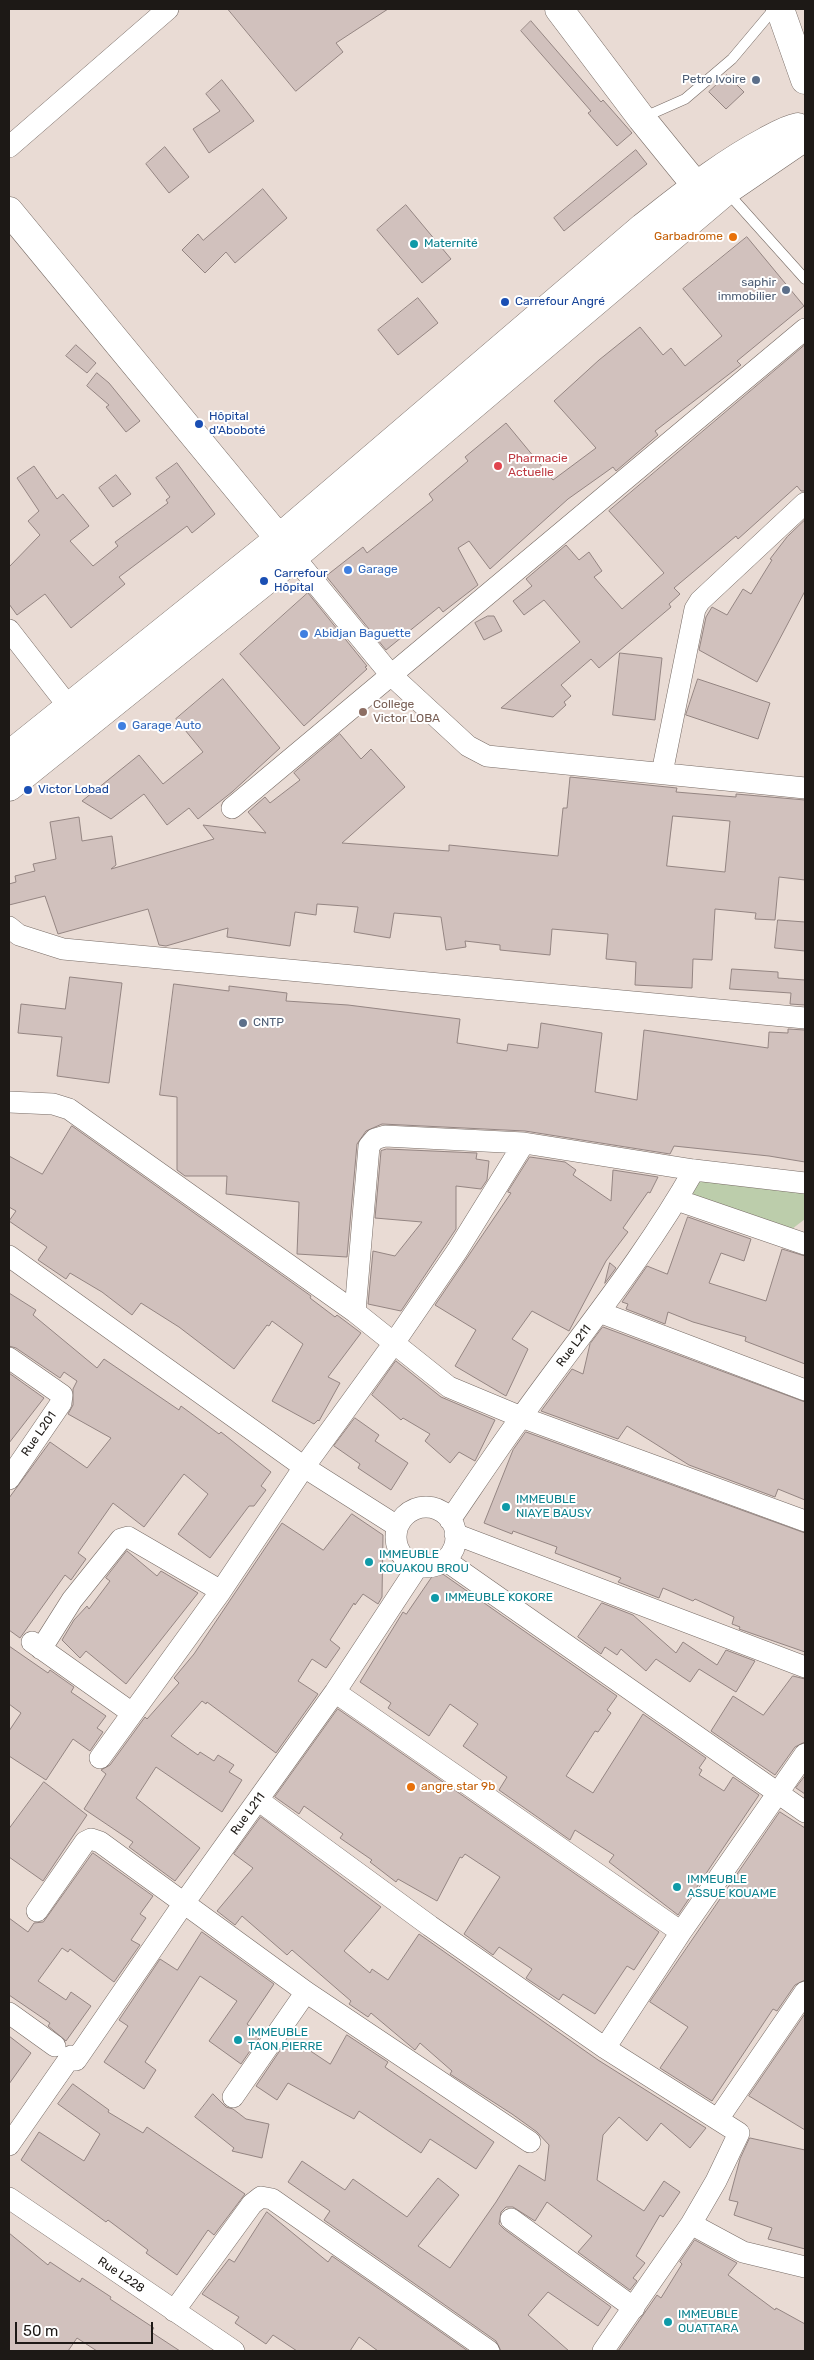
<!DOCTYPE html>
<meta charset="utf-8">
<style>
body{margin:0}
#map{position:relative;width:814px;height:2360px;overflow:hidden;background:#e9dbd4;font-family:Rubik,sans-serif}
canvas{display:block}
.frame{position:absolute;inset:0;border:10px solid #1d1916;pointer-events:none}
.scale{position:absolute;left:15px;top:2322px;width:138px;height:22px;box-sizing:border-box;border:2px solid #1d1916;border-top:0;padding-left:6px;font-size:15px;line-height:18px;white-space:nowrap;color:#1d1916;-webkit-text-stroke:4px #fff;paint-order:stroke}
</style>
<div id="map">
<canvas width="814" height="2360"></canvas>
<div class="frame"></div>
<div class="scale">50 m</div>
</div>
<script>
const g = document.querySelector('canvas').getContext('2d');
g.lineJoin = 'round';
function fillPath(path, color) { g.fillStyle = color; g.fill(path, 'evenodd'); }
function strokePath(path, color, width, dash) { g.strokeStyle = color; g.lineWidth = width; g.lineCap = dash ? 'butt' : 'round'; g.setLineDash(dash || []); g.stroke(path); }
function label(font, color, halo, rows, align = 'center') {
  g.font = font + ' Rubik,sans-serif'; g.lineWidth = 4; g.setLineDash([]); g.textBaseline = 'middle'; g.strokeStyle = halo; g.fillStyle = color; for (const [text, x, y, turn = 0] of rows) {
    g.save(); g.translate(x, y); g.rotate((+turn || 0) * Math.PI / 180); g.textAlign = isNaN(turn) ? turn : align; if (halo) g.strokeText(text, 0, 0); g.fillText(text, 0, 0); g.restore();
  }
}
const green = new Path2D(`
 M 700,1177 L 804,1187 L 805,1219 L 792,1229 L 687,1198 Z`);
const building = new Path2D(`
 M 228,9 L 388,9 L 336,43 L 343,52 L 296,91 Z
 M 531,21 L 601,102 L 603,100 L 632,133 L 617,146 L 588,113 L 591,111 L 521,31 Z
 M 727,75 L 744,92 L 726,109 L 709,92 Z
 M 222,80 L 254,121 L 209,153 L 193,129 L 220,111 L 206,94 Z
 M 165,147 L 189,177 L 169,193 L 146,164 Z
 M 636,150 L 647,164 L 564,231 L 554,218 Z
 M 263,189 L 287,218 L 235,263 L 226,252 L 205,273 L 182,250 L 198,234 L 203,240 Z
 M 406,205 L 451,259 L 422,283 L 377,230 Z
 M 747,237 L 804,306 L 737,361 L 741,365 L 655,431 L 658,435 L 616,471 L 613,467 L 568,499 L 490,569 L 469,541 L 458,548 L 478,585 L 443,612 L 439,607 L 386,650 L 326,576 L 363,547 L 367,553 L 433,500 L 429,494 L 468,461 L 465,457 L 506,423 L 553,480 L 596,448 L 554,401 L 599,360 L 640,327 L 663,355 L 671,348 L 685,366 L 722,336 L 683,289 Z
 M 418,298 L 438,323 L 398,355 L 378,330 Z
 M 76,345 L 96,363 L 87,373 L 66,356 Z
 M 805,345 L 805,491 L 801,491 L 797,486 L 738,539 L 736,536 L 674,588 L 680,594 L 669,604 L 671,607 L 599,668 L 591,659 L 561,685 L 571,696 L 564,702 L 566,705 L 553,717 L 501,708 L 580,642 L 544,600 L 524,615 L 513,601 L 532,586 L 526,579 L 566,545 L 579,560 L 589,552 L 602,571 L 594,577 L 622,609 L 664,573 L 609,511 Z
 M 97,373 L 109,383 L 140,421 L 126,432 L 106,407 L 109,405 L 87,386 Z
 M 177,463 L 215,514 L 192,533 L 187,526 L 119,577 L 125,584 L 71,628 L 45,594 L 17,615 L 9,604 L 9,567 L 40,535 L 28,521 L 39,511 L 17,478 L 34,466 L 57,499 L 63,494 L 89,526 L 70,541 L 93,566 L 118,546 L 115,542 L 168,503 L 166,500 L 170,497 L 156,478 Z
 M 116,475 L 131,494 L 113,507 L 99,488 Z
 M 805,520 L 805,591 L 757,682 L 699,650 L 706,617 L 712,607 L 727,615 L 743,589 L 751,594 L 772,560 L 770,559 L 787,537 Z
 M 308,593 L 367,666 L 365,667 L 367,669 L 304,726 L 240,654 Z
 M 488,616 L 494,616 L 502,631 L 484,640 L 475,623 Z
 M 620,653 L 662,658 L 655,720 L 613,715 Z
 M 223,679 L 280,748 L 232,792 L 198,819 L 189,808 L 167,825 L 144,794 L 111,819 L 82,801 L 139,755 L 163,784 L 203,752 L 176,719 Z
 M 698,679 L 770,703 L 758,739 L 686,715 Z
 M 340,734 L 361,759 L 371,749 L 405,787 L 342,843 L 449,851 L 449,845 L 558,856 L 563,808 L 567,808 L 570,777 L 677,788 L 676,792 L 736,797 L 736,794 L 805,800 L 805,880 L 779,877 L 775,920 L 755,919 L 756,913 L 715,909 L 712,960 L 693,959 L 692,988 L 635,985 L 636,962 L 606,959 L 608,934 L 552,929 L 550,955 L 500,950 L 500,945 L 465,941 L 466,947 L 446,950 L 441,917 L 394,913 L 390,938 L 354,932 L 358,907 L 317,904 L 316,915 L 295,912 L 290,946 L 227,937 L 228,928 L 166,946 L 159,945 L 148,909 L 58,934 L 45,896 L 9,905 L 9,884 L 16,882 L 15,876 L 35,871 L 33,864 L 56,859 L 50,822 L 79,817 L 82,841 L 112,836 L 116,865 L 111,869 L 214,839 L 203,825 L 266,833 L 248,812 L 265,797 L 270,803 L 300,780 L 294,773 ZM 673,816 L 730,821 L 725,872 L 667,866 Z
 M 778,920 L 805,922 L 805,951 L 775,948 Z
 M 732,969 L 778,972 L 778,978 L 805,980 L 805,1005 L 790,1004 L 791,993 L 730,989 Z
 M 70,977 L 122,983 L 109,1083 L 57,1076 L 62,1037 L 18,1033 L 21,1004 L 65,1009 Z
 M 174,984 L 229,991 L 229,986 L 287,993 L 286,1001 L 348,1005 L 460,1019 L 457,1043 L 507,1051 L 508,1044 L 538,1048 L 541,1023 L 602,1033 L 595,1092 L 637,1100 L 644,1030 L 768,1048 L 769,1032 L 788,1033 L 788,1029 L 805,1030 L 805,1162 L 769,1156 L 674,1146 L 670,1154 L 525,1131 L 382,1124 L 366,1131 L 357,1144 L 347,1257 L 297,1254 L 299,1202 L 226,1194 L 227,1176 L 185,1176 L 177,1170 L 177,1097 L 160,1095 Z
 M 72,1126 L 311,1296 L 310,1298 L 335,1317 L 337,1315 L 361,1333 L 328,1377 L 340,1383 L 319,1421 L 318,1420 L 314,1424 L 272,1401 L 303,1344 L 272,1321 L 269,1326 L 267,1325 L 234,1369 L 179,1327 L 141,1303 L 132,1315 L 102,1292 L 70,1273 L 66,1279 L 38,1260 L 47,1247 L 9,1221 L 16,1211 L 9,1207 L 9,1156 L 42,1174 Z
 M 387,1149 L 477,1153 L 476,1159 L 489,1161 L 487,1180 L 481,1189 L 456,1186 L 456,1229 L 401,1311 L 368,1304 L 373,1251 L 395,1256 L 422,1222 L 375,1218 L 381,1151 Z
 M 530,1157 L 565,1162 L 576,1170 L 573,1175 L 611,1201 L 613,1170 L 658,1177 L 650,1193 L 648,1192 L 623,1228 L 628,1232 L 606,1261 L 569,1331 L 532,1311 L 512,1339 L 528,1349 L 506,1396 L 455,1366 L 476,1330 L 435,1305 L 511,1193 L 508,1192 Z
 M 688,1217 L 751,1239 L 744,1261 L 721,1253 L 709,1283 L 766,1301 L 782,1249 L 805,1256 L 805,1364 L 745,1341 L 746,1337 L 693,1322 L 668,1312 L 665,1324 L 626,1309 L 628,1304 L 622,1302 L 647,1266 L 667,1274 Z
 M 610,1263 L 616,1268 L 605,1283 Z
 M 9,1293 L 36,1310 L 33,1315 L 97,1368 L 104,1359 L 179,1410 L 181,1406 L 219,1434 L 221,1432 L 271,1472 L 261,1486 L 266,1490 L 254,1506 L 249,1506 L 210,1558 L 178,1534 L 208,1494 L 184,1474 L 144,1527 L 113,1503 L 78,1553 L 86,1559 L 71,1580 L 65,1575 L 20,1638 L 9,1630 L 9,1498 L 50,1442 L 87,1468 L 111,1438 L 68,1414 L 73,1405 L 73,1389 L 77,1381 L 64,1372 L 60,1378 L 16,1348 L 9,1346 Z
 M 603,1327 L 805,1402 L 805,1500 L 778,1489 L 775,1497 L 689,1465 L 627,1426 L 618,1439 L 541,1411 L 572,1369 L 583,1374 L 590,1344 Z
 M 396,1361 L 441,1397 L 495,1420 L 475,1461 L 459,1452 L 450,1463 L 425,1441 L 430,1434 L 403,1418 L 401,1420 L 372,1395 Z
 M 9,1373 L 44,1398 L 9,1443 Z
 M 355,1418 L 379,1435 L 375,1441 L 408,1463 L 391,1490 L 358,1468 L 360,1464 L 334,1446 Z
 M 526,1432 L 805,1533 L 805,1652 L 739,1629 L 740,1627 L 732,1624 L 734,1617 L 695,1599 L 693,1601 L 663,1588 L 659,1598 L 618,1582 L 621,1578 L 555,1553 L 557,1547 L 513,1531 L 512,1534 L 484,1523 L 513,1450 Z
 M 352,1514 L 383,1535 L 382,1597 L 378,1604 L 363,1594 L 355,1605 L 354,1603 L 330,1640 L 340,1648 L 326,1668 L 312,1659 L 298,1681 L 318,1694 L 276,1753 L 207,1702 L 206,1704 L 202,1701 L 171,1736 L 198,1755 L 200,1752 L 214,1761 L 218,1755 L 234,1765 L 229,1772 L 242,1780 L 222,1812 L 156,1767 L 136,1798 L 200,1848 L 175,1881 L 129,1847 L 133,1842 L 84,1809 L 106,1774 L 101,1770 L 110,1765 L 145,1717 L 147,1719 L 179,1683 L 174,1678 L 194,1654 L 282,1523 L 323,1550 Z
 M 127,1551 L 157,1576 L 161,1571 L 198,1593 L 126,1684 L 86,1651 L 80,1658 L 62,1640 L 74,1620 L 87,1606 L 89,1609 L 110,1581 L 106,1578 Z
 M 437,1570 L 617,1696 L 607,1710 L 611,1713 L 598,1732 L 595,1731 L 566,1776 L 593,1793 L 643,1714 L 706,1758 L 699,1768 L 702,1770 L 699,1775 L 724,1791 L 733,1777 L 759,1795 L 678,1915 L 609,1862 L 614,1855 L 575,1830 L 570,1840 L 499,1790 L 507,1777 L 463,1746 L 478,1724 L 450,1704 L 429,1736 L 388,1708 L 391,1703 L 360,1682 L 403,1612 L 406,1614 Z
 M 602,1603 L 633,1615 L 676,1653 L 683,1642 L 717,1665 L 726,1650 L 755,1661 L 736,1692 L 699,1669 L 690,1682 L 656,1659 L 646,1671 L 621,1649 L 617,1655 L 605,1647 L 601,1654 L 578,1637 Z
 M 9,1646 L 48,1673 L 50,1670 L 74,1687 L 71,1692 L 106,1716 L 97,1728 L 103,1732 L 90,1751 L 73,1739 L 46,1780 L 9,1756 L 9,1731 L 21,1713 L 9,1704 Z
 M 793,1676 L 805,1679 L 805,1742 L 795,1747 L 775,1775 L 711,1731 L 733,1696 L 763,1715 Z
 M 338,1709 L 659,1932 L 634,1970 L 627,1966 L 595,2014 L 563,1994 L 559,2000 L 526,1978 L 532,1969 L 499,1947 L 493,1955 L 464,1934 L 500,1877 L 465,1854 L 462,1858 L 460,1857 L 437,1901 L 398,1879 L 396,1882 L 370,1862 L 372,1860 L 340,1838 L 343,1834 L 304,1806 L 299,1814 L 275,1797 Z
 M 805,1776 L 805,1794 L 796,1788 Z
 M 44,1782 L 87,1815 L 43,1881 L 9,1857 L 9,1829 Z
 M 780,1812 L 805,1828 L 805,1980 L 795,1985 L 777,2011 L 773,2009 L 712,2101 L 660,2068 L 688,2027 L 650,2002 Z
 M 261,1817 L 381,1907 L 344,1951 L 370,1973 L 372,1969 L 388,1980 L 419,1934 L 598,2060 L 706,2128 L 690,2148 L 661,2123 L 647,2141 L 619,2117 L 603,2135 L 597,2180 L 644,2211 L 664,2181 L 680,2192 L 663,2217 L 660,2215 L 636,2256 L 645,2263 L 633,2278 L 637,2281 L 630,2290 L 578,2252 L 592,2236 L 547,2202 L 535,2221 L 513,2207 L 506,2207 L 501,2212 L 499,2224 L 504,2229 L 611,2307 L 598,2326 L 548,2292 L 528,2315 L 569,2351 L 501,2351 L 496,2341 L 324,2220 L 330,2211 L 288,2182 L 302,2161 L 345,2190 L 353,2179 L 407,2217 L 438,2178 L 459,2195 L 418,2246 L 450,2268 L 496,2202 L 519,2165 L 545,2181 L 549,2145 L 537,2132 L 512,2114 L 450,2074 L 452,2071 L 420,2043 L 415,2050 L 371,2013 L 368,2017 L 349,2004 L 351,2001 L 292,1950 L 287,1955 L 242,1916 L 235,1925 L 217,1911 L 253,1868 L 234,1854 Z
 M 93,1853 L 153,1896 L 140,1914 L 146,1918 L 131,1940 L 140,1945 L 114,1982 L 70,1949 L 68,1952 L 62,1948 L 38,1981 L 66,2000 L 71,1992 L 91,2006 L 66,2041 L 48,2026 L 50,2023 L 9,1995 L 9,1918 L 28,1932 L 34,1923 L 43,1922 Z
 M 202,1932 L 274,1984 L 247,2024 L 261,2035 L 241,2064 L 209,2041 L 237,2001 L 200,1976 L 145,2062 L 156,2070 L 144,2089 L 104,2062 L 128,2026 L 119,2020 L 160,1959 L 177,1970 Z
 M 805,2014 L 805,2130 L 749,2096 Z
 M 347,2035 L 388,2062 L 385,2067 L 494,2142 L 476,2169 L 430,2139 L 421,2153 L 359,2111 L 354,2119 L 288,2083 L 277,2100 L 256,2086 L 285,2043 L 290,2046 L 294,2040 L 330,2064 Z
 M 9,2036 L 31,2053 L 9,2084 Z
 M 73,2084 L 109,2110 L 108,2112 L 143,2133 L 147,2127 L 245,2194 L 214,2235 L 208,2230 L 177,2275 L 146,2253 L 148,2250 L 108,2220 L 106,2222 L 21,2160 L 39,2132 L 84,2161 L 100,2134 L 58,2104 Z
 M 213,2094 L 226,2107 L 233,2109 L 246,2119 L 269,2124 L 262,2158 L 232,2151 L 234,2148 L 195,2117 Z
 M 750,2138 L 805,2150 L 805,2249 L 768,2239 L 772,2228 L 734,2215 L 738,2202 L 729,2200 L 740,2159 Z
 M 267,2212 L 328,2262 L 332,2256 L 468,2351 L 378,2351 L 359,2337 L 350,2351 L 297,2351 L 273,2335 L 266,2344 L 235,2323 L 239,2317 L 202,2294 L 229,2259 L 234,2262 Z
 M 9,2233 L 48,2265 L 50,2262 L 80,2282 L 82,2278 L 111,2297 L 110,2299 L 154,2328 L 151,2332 L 180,2351 L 97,2351 L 77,2338 L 68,2351 L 9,2351 Z
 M 695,2240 L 737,2263 L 728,2275 L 775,2310 L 776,2308 L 805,2324 L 805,2351 L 618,2351 L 657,2295 L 661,2298 L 682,2264 L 680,2262 Z`);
const lane = new Path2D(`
 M 642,118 L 685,99 L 732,59 L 774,9
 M 727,192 L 805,279`);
const street = new Path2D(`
 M 9,147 L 168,9
 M 294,557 L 391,675 L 468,746 L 487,756 L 805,788
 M 9,630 L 69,707
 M 662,773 L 695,609 L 700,601 L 805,503
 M 232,808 L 805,329
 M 9,927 L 19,935 L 63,949 L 805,1018
 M 9,1102 L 53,1104 L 69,1109 L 355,1312 L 449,1387 L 521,1417 L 805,1521
 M 677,1200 L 805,1244
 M 9,1256 L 304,1467 L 397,1526
 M 355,1312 L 369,1146 L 375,1139 L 385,1136 L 524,1143 L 694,1170 L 805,1183
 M 599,1312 L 805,1390
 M 9,1358 L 62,1395 L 61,1403 L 9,1479
 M396 1537a30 30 0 1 1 60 0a30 30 0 1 1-60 0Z
 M 450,1520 C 474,1485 497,1450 522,1416 C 580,1335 645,1257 694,1170
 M 455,1534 L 805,1667
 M 445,1560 L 805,1812
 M 32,1642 L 132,1713
 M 41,1649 L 72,1600 L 121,1539 L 128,1537 L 221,1591
 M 335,1692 L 681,1932
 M 100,1758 L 221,1591 L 304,1467 L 394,1343 L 457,1251 L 524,1143
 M 258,1800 L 430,1926 L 605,2048 L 739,2133 L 716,2181 L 691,2224 L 603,2351
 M 37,1911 L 85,1842 L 91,1839 L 100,1842 L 306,1992 L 530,2142
 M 9,2013 L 55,2046
 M 605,2048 L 681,1932 L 805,1754
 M 76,2060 L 184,1903 L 335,1692 L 418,1566
 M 233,2097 L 306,1992
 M 718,2119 L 805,1992
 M 9,2145 L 71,2056
 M 9,2198 L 234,2351
 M 511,2219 L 634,2308
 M 691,2224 L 743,2252 L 805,2267
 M 174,2311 L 252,2204 L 261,2197 L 272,2199 L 489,2351`);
const secondary = new Path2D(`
 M 559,9 L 642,119 L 707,199
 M 780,9 L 805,80
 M 9,211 L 291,553
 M 9,755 L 278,539 L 643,227 C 683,196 722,164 766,141 C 777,135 787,129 798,127
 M 9,787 L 269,578 L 726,191 L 805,137`);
const markers = [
 [756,80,5,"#5c6f8a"],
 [733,237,5,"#e8710a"],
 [414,244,5,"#0f9aa8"],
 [786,290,5,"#5c6f8a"],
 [505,302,5,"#1a4fb4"],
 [199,424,5,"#1a4fb4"],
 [498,466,5,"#e0444e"],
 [348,570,5,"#3f7fe0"],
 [264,581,5,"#1a4fb4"],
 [304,634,5,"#3f7fe0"],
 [363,712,5,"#8d6e63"],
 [122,726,5,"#3f7fe0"],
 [28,790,5,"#1a4fb4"],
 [243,1023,5,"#5c6f8a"],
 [506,1507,5,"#0f9aa8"],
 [369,1562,5,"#0f9aa8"],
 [435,1598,5,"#0f9aa8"],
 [411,1787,5,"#e8710a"],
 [677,1887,5,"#0f9aa8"],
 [238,2040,5,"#0f9aa8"],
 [668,2322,5,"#0f9aa8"]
];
const serviceNames = [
 ["Petro Ivoire",746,80],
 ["saphir",776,283],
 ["immobilier",776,297],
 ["CNTP",253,1023,"left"]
];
const foodNames = [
 ["Garbadrome",723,237],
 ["angre star 9b",421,1787,"left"]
];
const cultureNames = [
 ["Maternité",424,244],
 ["IMMEUBLE",516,1500],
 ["NIAYE BAUSY",516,1514],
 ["IMMEUBLE",379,1555],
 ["KOUAKOU BROU",379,1569],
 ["IMMEUBLE KOKORE",445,1598],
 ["IMMEUBLE",687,1880],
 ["ASSUE KOUAME",687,1894],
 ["IMMEUBLE",248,2033],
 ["TAON PIERRE",248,2047],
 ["IMMEUBLE",678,2315],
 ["OUATTARA",678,2329]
];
const transitNames = [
 ["Carrefour Angré",515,302],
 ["Hôpital",209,417],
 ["d'Aboboté",209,431],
 ["Carrefour",274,574],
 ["Hôpital",274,588],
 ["Victor Lobad",38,790]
];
const healthNames = [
 ["Pharmacie",508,459],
 ["Actuelle",508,473]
];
const shopNames = [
 ["Garage",358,570],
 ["Abidjan Baguette",314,634],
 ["Garage Auto",132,726]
];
const educationNames = [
 ["College",373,705],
 ["Victor LOBA",373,719]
];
const streetNames = [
 ["Rue L211",574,1346,-53],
 ["Rue L201",39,1434,-55],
 ["Rue L211",248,1814,-54],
 ["Rue L228",121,2275,34]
];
fillPath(green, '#bccdab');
fillPath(building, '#d1c1bd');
strokePath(building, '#948582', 1);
strokePath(lane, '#776b65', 11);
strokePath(street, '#776b65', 22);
strokePath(secondary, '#776b65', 29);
strokePath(lane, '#fff', 10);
strokePath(street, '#fff', 21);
strokePath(secondary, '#fff', 28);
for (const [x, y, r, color] of markers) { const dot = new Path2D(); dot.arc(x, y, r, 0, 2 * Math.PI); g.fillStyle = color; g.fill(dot); strokePath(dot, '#fff', 2); }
label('12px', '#4e5e75', '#fff', serviceNames, 'right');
label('12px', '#c56008', '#fff', foodNames, 'right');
label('12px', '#0d838f', '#fff', cultureNames, 'left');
label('12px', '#164399', '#fff', transitNames, 'left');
label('12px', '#be3a42', '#fff', healthNames, 'left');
label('12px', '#366cbe', '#fff', shopNames, 'left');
label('12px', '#785e54', '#fff', educationNames, 'left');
label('12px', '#1d1916', '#fff', streetNames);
</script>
